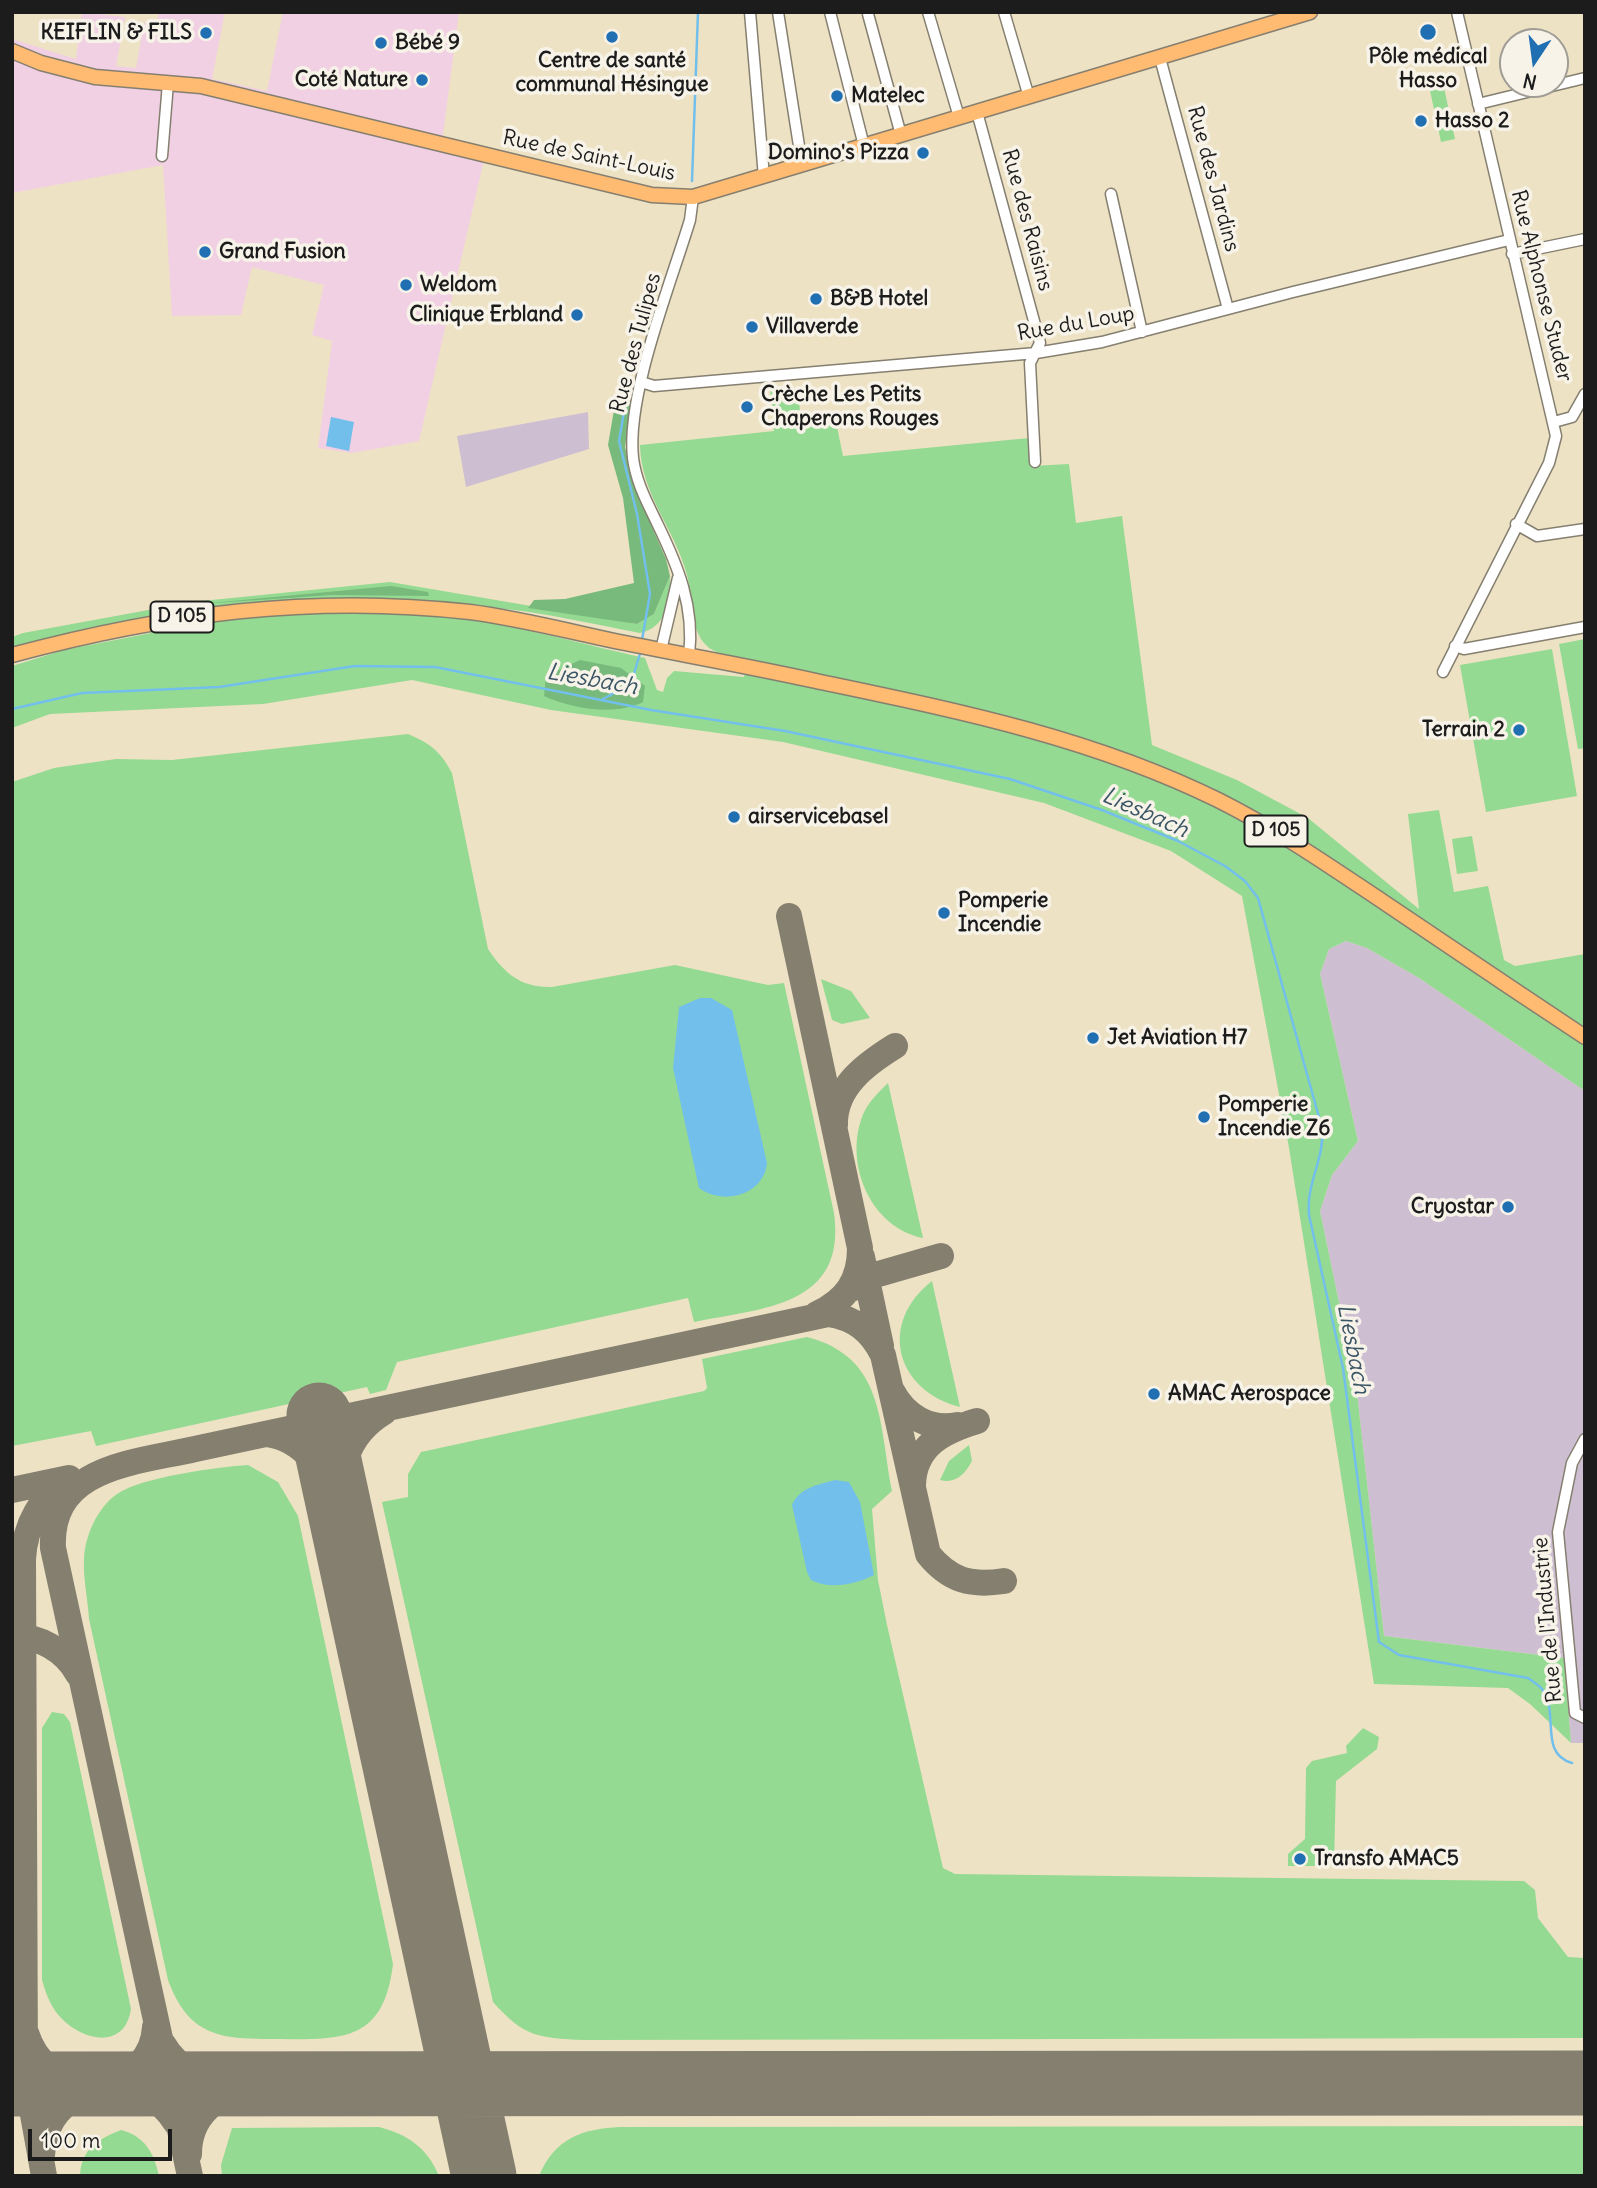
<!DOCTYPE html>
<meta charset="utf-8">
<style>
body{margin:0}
#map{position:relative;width:1597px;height:2188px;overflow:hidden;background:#eee2c5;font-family:Delius,sans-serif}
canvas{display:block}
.frame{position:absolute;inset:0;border:14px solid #1c1c1c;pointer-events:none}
.north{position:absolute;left:1499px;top:28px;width:70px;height:70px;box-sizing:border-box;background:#f7f3e8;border:2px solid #9f9d96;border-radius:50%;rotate:193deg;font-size:19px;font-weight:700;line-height:28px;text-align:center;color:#1c1c1c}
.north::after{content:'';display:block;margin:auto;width:24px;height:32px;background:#1f6fb2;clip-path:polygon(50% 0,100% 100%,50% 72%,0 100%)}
.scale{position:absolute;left:28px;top:2129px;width:144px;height:32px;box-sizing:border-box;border:4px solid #1c1c1c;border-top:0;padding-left:9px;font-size:21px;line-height:24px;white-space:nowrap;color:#1c1c1c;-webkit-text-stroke:5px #f7f3e8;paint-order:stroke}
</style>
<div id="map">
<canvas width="1597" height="2188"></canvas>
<div class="frame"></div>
<div class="north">N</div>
<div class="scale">100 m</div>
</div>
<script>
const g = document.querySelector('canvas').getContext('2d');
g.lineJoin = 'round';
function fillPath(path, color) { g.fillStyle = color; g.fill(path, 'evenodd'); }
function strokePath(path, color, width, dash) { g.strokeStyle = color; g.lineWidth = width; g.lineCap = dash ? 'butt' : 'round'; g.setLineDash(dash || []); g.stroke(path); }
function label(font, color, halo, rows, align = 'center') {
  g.font = font + ' Delius,sans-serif'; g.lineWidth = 7; g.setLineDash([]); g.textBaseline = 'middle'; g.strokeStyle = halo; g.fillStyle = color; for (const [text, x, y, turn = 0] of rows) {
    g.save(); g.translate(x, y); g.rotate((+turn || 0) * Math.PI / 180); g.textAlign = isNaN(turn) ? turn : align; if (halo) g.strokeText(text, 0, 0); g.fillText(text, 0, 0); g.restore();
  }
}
const built = new Path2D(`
 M 82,12 L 125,17 L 116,66 L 136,68 L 144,23 L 157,24 L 159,12 L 225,12 L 212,79 L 267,91 L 283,12 L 459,12 L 442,142 L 484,160 L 419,441 L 352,453 L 318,448 L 332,341 L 312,335 L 324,285 L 252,267 L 241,315 L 172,316 L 163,165 L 12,193 L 12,39 L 76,59 Z`);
const industrial = new Path2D(`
 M 588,412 L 589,449 L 466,487 L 457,436 Z
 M 1346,941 L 1367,948 L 1419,978 L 1585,1091 L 1585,1743 L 1571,1743 L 1564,1658 L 1384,1636 L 1356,1384 L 1320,1211 L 1332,1175 L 1358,1141 L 1320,974 L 1329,949 Z`);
const green = new Path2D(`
 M 1443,83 L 1455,139 L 1441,142 L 1429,86 Z
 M 799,388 L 800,418 L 835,417 L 843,456 L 1029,438 L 1032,466 L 1069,464 L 1076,523 L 1122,516 L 1152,745 L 1237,780 L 1308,818 L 1419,909 L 1408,814 L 1439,810 L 1454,892 L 1488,886 L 1504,960 L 1515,966 L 1585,954 L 1585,1091 L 1419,978 L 1367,948 L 1346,941 L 1329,949 L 1320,974 L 1358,1141 L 1332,1175 L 1320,1211 L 1356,1384 L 1384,1636 L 1564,1658 L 1571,1743 L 1530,1704 L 1508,1688 L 1374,1684 L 1289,1148 L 1242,896 L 1171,851 L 1044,803 L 783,742 L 551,710 L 412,680 L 263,704 L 50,714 L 12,728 L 12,666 L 64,650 L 151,633 L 151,628 C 236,616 324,608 410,613 C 489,617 568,641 645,658 L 657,690 L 663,692 L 667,678 L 674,671 L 744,677 L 748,659 C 733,656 714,655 704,643 C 690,626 692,596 687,575 C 675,529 641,495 640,445 L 774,431 L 770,389 Z
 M 670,576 C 672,600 666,628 640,633 C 592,624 543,612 494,608 C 331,591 170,601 12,648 L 12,637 L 23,633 L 192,602 L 390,582 L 637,624 L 654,614 Z
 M 1585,639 L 1585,748 L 1578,749 L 1559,644 Z
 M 1552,649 L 1577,796 L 1486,812 L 1460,665 Z
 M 408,734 C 430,743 441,752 452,773 L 488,949 C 504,973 521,988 552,987 L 675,965 L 768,985 L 784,983 L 834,1213 C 847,1307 762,1308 694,1322 L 688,1298 L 397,1362 L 386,1390 L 370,1394 L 367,1387 L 96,1446 L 91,1431 L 12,1446 L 12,782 L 54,768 L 116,759 L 172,760 Z
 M 1472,836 L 1478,871 L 1457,874 L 1452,839 Z
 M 821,979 L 851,991 L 870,1018 L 842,1024 L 832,1020 Z
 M 888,1083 L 923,1238 C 872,1228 844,1166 862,1117 C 867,1103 878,1093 888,1083 Z
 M 932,1281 L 960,1407 C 895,1390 878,1323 932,1281 Z
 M 807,1337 C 885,1357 879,1424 892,1491 L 872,1509 L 878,1580 L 887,1625 L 943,1868 L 955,1874 L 1524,1881 L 1535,1890 L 1538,1918 L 1568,1957 L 1585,1958 L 1585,2038 L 584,2040 C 538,2038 524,2037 493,2002 L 382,1502 L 408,1497 L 408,1474 L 421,1452 L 704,1391 L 707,1388 L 702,1359 Z
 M 969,1445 L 972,1461 C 965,1474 956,1484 940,1480 L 949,1461 Z
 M 248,1465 L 278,1482 L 298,1516 L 393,1964 C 384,2040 344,2040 281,2039 C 225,2039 190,2040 168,1980 L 89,1619 C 88,1600 83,1579 84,1559 C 85,1536 97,1508 117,1494 C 141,1477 218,1467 248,1465 Z
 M 52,1712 L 64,1714 L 70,1722 L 131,2009 C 125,2049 85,2042 62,2019 C 51,2008 46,1994 42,1980 L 42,1728 Z
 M 1363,1728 L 1379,1737 L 1377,1749 L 1336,1781 L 1334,1866 L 1288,1866 L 1288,1854 L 1305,1839 L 1306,1768 L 1312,1761 L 1347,1753 L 1346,1746 Z
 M 1585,2126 L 1585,2176 L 539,2176 C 555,2138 582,2129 620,2127 Z
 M 379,2127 C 407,2134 428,2148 439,2176 L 222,2176 L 221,2165 L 232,2128 Z
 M 121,2130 C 145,2136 154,2153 159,2176 L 80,2176 C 81,2149 98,2139 121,2130 Z`);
const forest = new Path2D(`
 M 619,399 L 632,401 L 625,447 L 634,486 L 666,559 L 670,576 L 654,614 L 637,624 L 528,608 L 534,600 L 565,599 L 634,583 L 623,498 L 608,445 L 615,404 Z
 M 391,586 L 428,592 L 429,596 L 332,595 L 200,604 Z
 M 580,660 L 621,668 L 645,686 L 643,702 C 615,716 573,709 544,696 L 546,676 Z`);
const water = new Path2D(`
 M 331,417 L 354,422 L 349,451 L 326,446 Z
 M 700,998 L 711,998 L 732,1010 L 767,1163 C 764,1195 723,1206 699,1188 L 673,1068 L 679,1007 Z
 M 835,1480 L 849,1482 L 860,1502 L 874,1575 C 857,1584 829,1590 811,1580 L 807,1572 L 792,1505 C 800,1487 818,1485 835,1480 Z`);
const stream = new Path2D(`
 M 692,181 L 698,12
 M 626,400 L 619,441 L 637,514 L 650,594 L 642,640
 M 603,699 L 631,684 L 641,650
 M 12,709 L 82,693 L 219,687 L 355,666 L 435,667 L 651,710 L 785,731 L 1010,779 L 1102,810 L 1178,841 L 1225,866 L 1245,881 L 1258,898 L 1322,1128 C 1325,1159 1306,1182 1309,1215 L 1343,1368 L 1379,1642 L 1399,1655 L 1528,1678 C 1532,1681 1539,1685 1542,1689 C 1560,1713 1538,1753 1572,1763`);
const taxiway = new Path2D(`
 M 789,916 L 860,1248 C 860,1281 846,1300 817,1314
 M 835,1125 C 834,1087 866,1064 895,1046
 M 862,1257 L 881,1346
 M 853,1288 L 875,1275 L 941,1256
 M 892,1391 C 905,1416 930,1431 958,1425
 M 266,1434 C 301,1437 330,1474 339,1506
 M 913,1485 C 914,1445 944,1431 977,1421
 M 12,1490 L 69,1478
 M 342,1519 C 337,1474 344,1436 384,1412
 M 12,1636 C 39,1636 65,1650 78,1674
 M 26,2033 C 36,2065 59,2080 91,2084
 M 163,2044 C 180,2074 208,2081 241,2084
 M 103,2083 C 132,2077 153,2058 155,2027
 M 106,2085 C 136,2087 160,2097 176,2123
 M 189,2154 C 189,2107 230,2087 271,2084
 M 42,2155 C 46,2104 80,2090 125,2084
 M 44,2176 L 25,2070 L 23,1559 C 25,1526 40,1495 71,1480
 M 190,2176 L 53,1548 C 49,1466 135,1463 195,1449 L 828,1314 C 855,1318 871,1331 883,1355 L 928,1554 C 950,1581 971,1586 1004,1581`);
const runway = new Path2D(`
 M 319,1415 L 484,2176
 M 12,2084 L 1585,2083`);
const minor = new Path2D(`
 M 750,12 L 764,177
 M 778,12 L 802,165
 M 830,12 L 864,146
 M 928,12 L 959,117
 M 1004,12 L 1029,97
 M 868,14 L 901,135
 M 1160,58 L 1228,309
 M 1478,104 L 1585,78
 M 977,112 L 1040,343 L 1030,363 L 1035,462
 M 162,156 L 168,83
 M 1111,194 L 1142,332
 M 1512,254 L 1585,239
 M 641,382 L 654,386 L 1036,353 L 1102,342 L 1293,292 L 1509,240
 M 1554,422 L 1572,417 L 1585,394
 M 1516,524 L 1537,536 L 1585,529
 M 1455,646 L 1464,649 L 1585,627
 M 661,650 L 678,578
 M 689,656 C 695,607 678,566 657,523 C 647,502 636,482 633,458 C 626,395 671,283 690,220 L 693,197
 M 1443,672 L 1549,463 L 1556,436 L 1457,12
 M 1585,1439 L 1572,1463 L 1558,1532 L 1575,1713 L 1585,1718`);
const major = new Path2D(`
 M 12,51 L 41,63 L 95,77 L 201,86 L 652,195 L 693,197 L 1310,12
 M 12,655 C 165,614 311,594 470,612 C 516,618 564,630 610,640 C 679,654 748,666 816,681 C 954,710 1090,737 1218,800 C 1276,829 1328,865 1382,901 C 1450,947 1517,992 1585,1037`);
const markers = [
 [1428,32,9,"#1f6fb2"],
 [206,33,7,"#1f6fb2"],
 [612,37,7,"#1f6fb2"],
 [381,43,7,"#1f6fb2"],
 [422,80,7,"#1f6fb2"],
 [837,96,7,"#1f6fb2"],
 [1421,121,7,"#1f6fb2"],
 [923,153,7,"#1f6fb2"],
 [205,252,7,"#1f6fb2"],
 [406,285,7,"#1f6fb2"],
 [816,299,7,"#1f6fb2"],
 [577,315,7,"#1f6fb2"],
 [752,327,7,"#1f6fb2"],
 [747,407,7,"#1f6fb2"],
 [1519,730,7,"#1f6fb2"],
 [734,817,7,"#1f6fb2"],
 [944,913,7,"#1f6fb2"],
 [1093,1038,7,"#1f6fb2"],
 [1204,1117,7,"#1f6fb2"],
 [1508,1207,7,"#1f6fb2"],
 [1154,1394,7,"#1f6fb2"],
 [1300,1859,7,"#1f6fb2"]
];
const shields = [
 [182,617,63],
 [1276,831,63]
];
const shieldNames = [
 ["D 105",182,617],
 ["D 105",1276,831]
];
const poiNames = [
 ["KEIFLIN & FILS",192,33,"right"],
 ["Bébé 9",395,43],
 ["Pôle médical",1428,57,"center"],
 ["Hasso",1428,81,"center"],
 ["Centre de santé",612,61,"center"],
 ["communal Hésingue",612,85,"center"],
 ["Coté Nature",408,80,"right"],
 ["Matelec",851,96],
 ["Hasso 2",1435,121],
 ["Domino's Pizza",909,153,"right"],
 ["Grand Fusion",219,252],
 ["Weldom",420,285],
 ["B&B Hotel",830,299],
 ["Clinique Erbland",563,315,"right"],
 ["Villaverde",766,327],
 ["Crèche Les Petits",761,395],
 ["Chaperons Rouges",761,419],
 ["Terrain 2",1505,730,"right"],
 ["airservicebasel",748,817],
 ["Pomperie",958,901],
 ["Incendie",958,925],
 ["Jet Aviation H7",1107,1038],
 ["Pomperie",1218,1105],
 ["Incendie Z6",1218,1129],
 ["Cryostar",1494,1207,"right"],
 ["AMAC Aerospace",1168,1394],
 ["Transfo AMAC5",1314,1859]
];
const streetNames = [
 ["Rue de Saint-Louis",589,156,12],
 ["Rue des Jardins",1213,179,75],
 ["Rue des Raisins",1027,220,75],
 ["Rue Alphonse Studer",1541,286,76],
 ["Rue du Loup",1076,324,-10],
 ["Rue des Tulipes",636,343,-75],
 ["Rue de l'Industrie",1548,1620,-95]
];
const waterNames = [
 ["Liesbach",592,680,10],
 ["Liesbach",1145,813,24],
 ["Liesbach",1353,1349,79]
];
fillPath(built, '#f1d0e3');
fillPath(industrial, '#cebed1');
fillPath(green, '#95da92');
fillPath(forest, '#78ba7c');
fillPath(water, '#73bfec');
strokePath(stream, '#73bfec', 2.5);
strokePath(taxiway, '#857f70', 26);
strokePath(runway, '#857f70', 65);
strokePath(minor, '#857f70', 13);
strokePath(major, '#857f70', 17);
strokePath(minor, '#fff', 10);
strokePath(major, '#ffbb71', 14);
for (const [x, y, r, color] of markers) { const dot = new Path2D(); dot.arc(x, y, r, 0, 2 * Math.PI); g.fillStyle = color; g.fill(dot); strokePath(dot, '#f7f3e8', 2.5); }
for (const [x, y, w] of shields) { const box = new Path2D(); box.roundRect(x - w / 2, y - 15.5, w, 31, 5); g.fillStyle = '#f7f3e8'; g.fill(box); strokePath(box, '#1c1c1c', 2); }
label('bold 19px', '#1c1c1c', null, shieldNames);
label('bold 21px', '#1c1c1c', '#f7f3e8', poiNames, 'left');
label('21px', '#1c1c1c', '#f7f3e8', streetNames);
label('italic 23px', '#3a5565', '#f7f3e8', waterNames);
</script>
